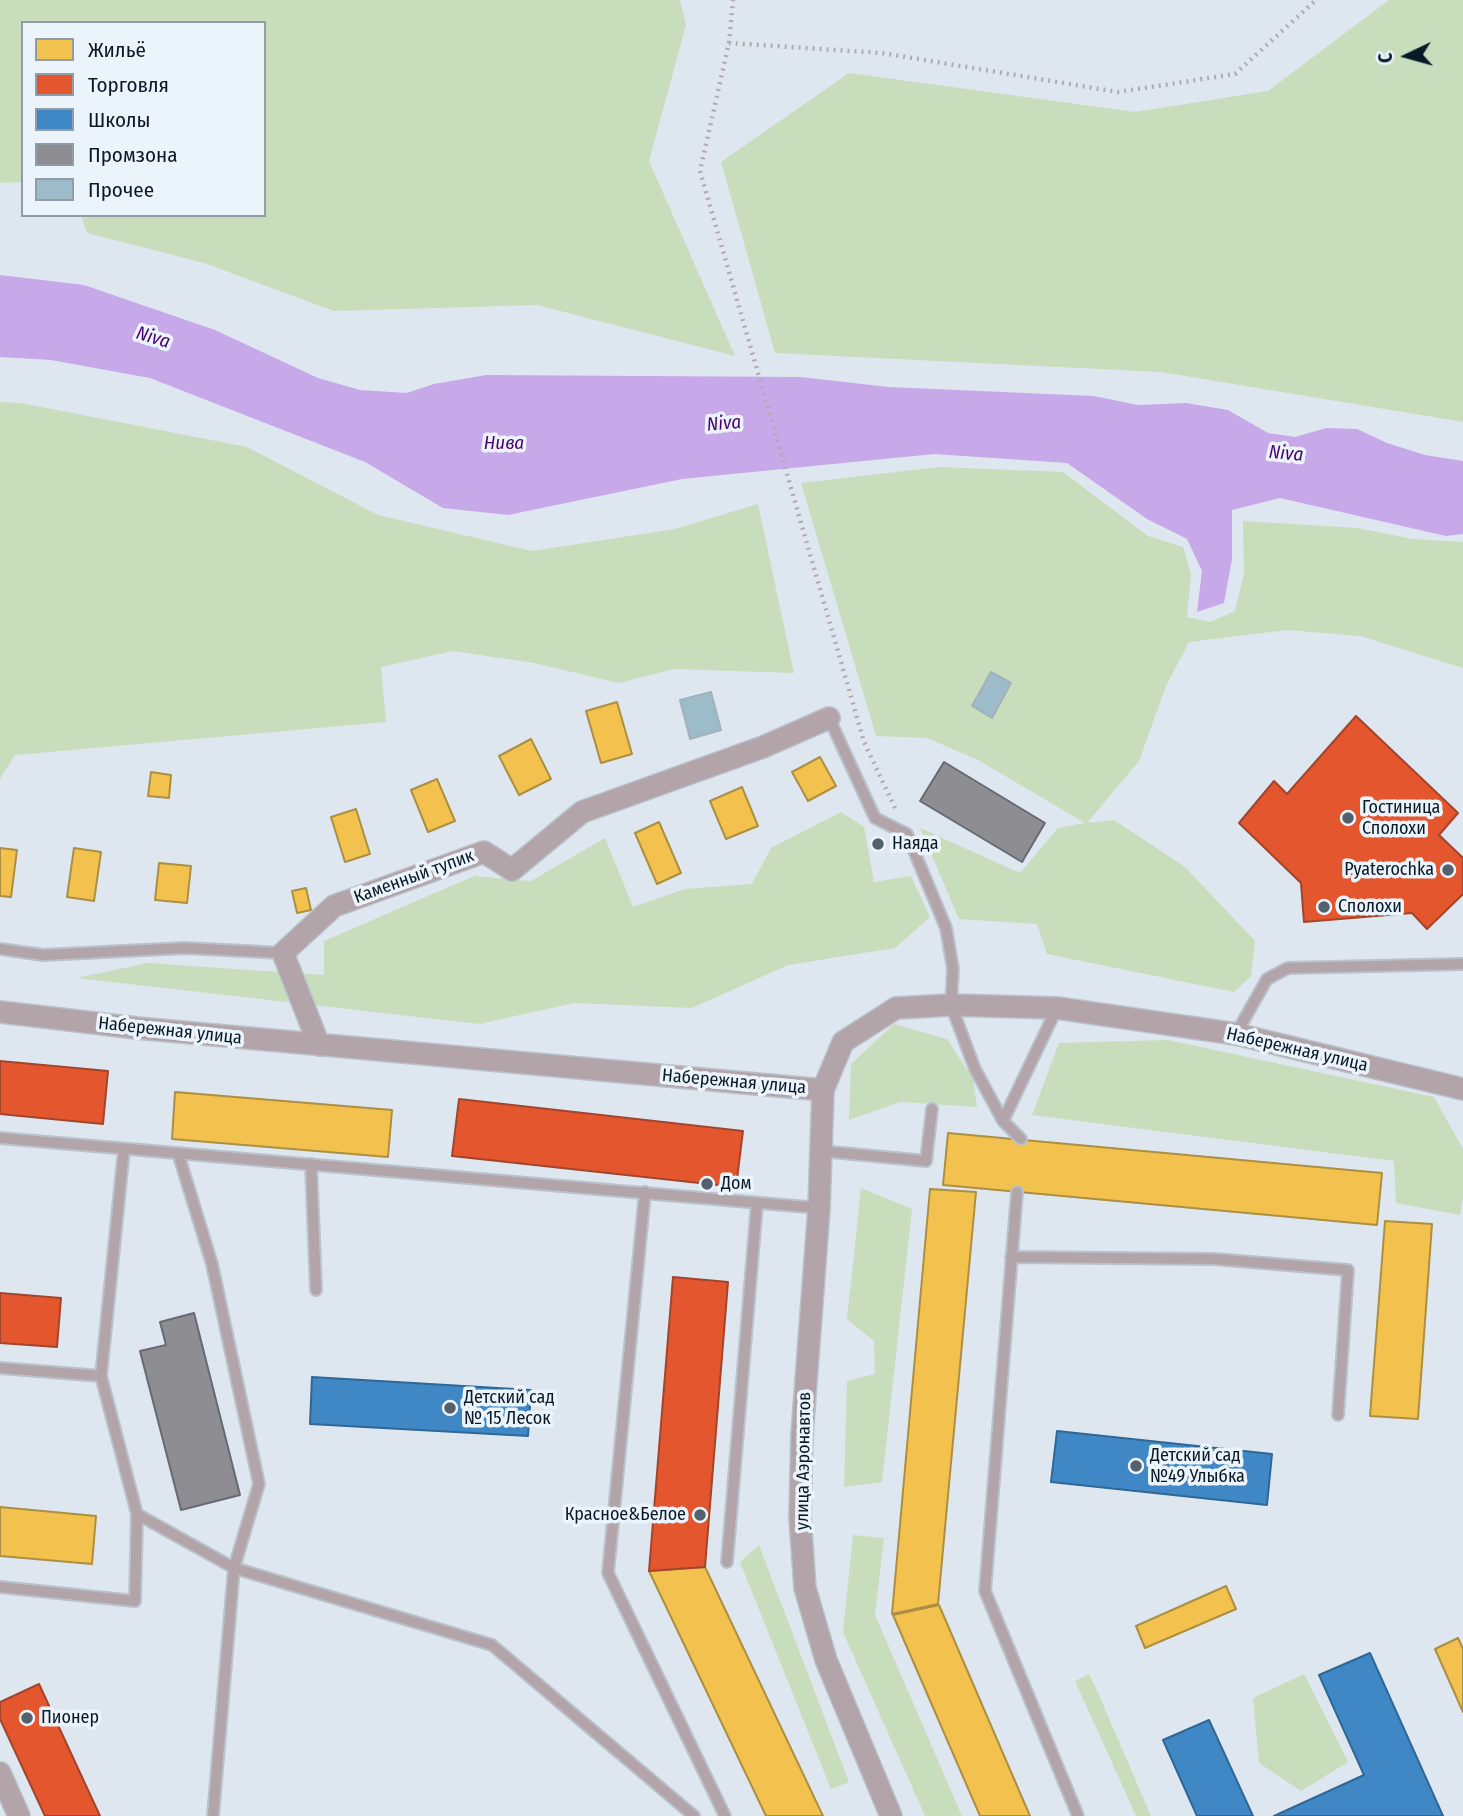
<!DOCTYPE html>
<meta charset="utf-8">
<style>
body{margin:0}
#map{position:relative;width:1463px;height:1816px;overflow:hidden;background:#dee7f0;font-family:"Fira Sans Condensed",sans-serif}
canvas{display:block}
.legend{position:absolute;left:21px;top:21px;width:245px;height:196px;box-sizing:border-box;background:#ebf3fb;border:2px solid #919ca6;margin:0;padding:9px 12px;list-style:none;font-size:21px;color:#0a1927}
.legend li{display:flex;align-items:center;gap:14px;height:35px}
.legend b{width:35px;border:2px solid #919ca6}
.north{position:absolute;left:1372px;top:21px;width:70px;height:70px;-webkit-text-stroke:5px #ebf3fb;paint-order:stroke;rotate:265deg;font-size:19px;font-weight:700;line-height:28px;text-align:center;color:#0a1927}
.north::after{content:'';display:block;margin:auto;width:24px;height:32px;background:#0a1927;clip-path:polygon(50% 0,100% 100%,50% 72%,0 100%)}
</style>
<div id="map">
<canvas width="1463" height="1816"></canvas>
<ul class="legend">
<li><b style="height:19px;background:#f2c14e"></b>Жильё</li>
<li><b style="height:19px;background:#e4572e"></b>Торговля</li>
<li><b style="height:19px;background:#3f88c5"></b>Школы</li>
<li><b style="height:19px;background:#8d8d92"></b>Промзона</li>
<li><b style="height:19px;background:#9dbcca"></b>Прочее</li>
</ul>
<div class="north">С</div>
</div>
<script>
const g = document.querySelector('canvas').getContext('2d');
g.lineJoin = 'round';
function fillPath(path, color) { g.fillStyle = color; g.fill(path, 'evenodd'); }
function strokePath(path, color, width, dash) { g.strokeStyle = color; g.lineWidth = width; g.lineCap = dash ? 'butt' : 'round'; g.setLineDash(dash || []); g.stroke(path); }
function label(font, color, halo, rows, align = 'center') {
  g.font = font + ' "Fira Sans Condensed",sans-serif'; g.lineWidth = 7; g.setLineDash([]); g.textBaseline = 'middle'; g.strokeStyle = halo; g.fillStyle = color; for (const [text, x, y, turn = 0] of rows) {
    g.save(); g.translate(x, y); g.rotate((+turn || 0) * Math.PI / 180); g.textAlign = isNaN(turn) ? turn : align; if (halo) g.strokeText(text, 0, 0); g.fillText(text, 0, 0); g.restore();
  }
}
const green = new Path2D(`
 M 0,0 L 680,0 L 686,25 L 649,161 L 735,356 L 537,305 L 334,311 L 204,263 L 87,233 L 81,215 L 264,215 L 264,23 L 23,23 L 23,182 L 0,183 Z
 M 1389,0 L 1463,0 L 1463,422 L 1161,372 L 775,353 L 721,162 L 849,73 L 1135,112 L 1268,91 Z
 M 0,402 L 21,403 L 247,447 L 378,515 L 532,551 L 675,529 L 758,504 L 794,673 L 674,669 L 619,683 L 534,663 L 453,651 L 381,667 L 386,722 L 15,755 L 0,779 Z
 M 939,467 L 1063,472 L 1148,536 L 1183,547 L 1191,574 L 1187,617 L 1210,622 L 1235,611 L 1244,573 L 1243,521 L 1358,528 L 1412,539 L 1463,542 L 1463,668 L 1360,636 L 1287,630 L 1189,642 L 1166,686 L 1139,761 L 1087,823 L 1114,820 L 1185,867 L 1255,941 L 1251,976 L 1234,992 L 1047,954 L 1037,924 L 959,919 L 920,828 L 1020,873 L 1058,828 L 1085,823 L 978,760 L 927,738 L 876,736 L 801,483 Z
 M 841,812 L 864,827 L 874,882 L 911,876 L 930,917 L 895,948 L 788,965 L 692,1008 L 574,1003 L 479,1024 L 77,978 L 148,963 L 324,975 L 324,941 L 474,876 L 531,881 L 605,838 L 633,907 L 685,889 L 752,884 L 771,848 Z
 M 894,1024 L 947,1039 L 973,1079 L 977,1107 L 900,1102 L 849,1120 L 851,1064 Z
 M 1168,1040 L 1434,1097 L 1463,1149 L 1463,1197 L 1460,1215 L 1396,1203 L 1394,1161 L 1032,1115 L 1059,1043 Z
 M 861,1188 L 912,1209 L 882,1482 L 844,1487 L 847,1381 L 875,1374 L 874,1341 L 847,1319 Z
 M 853,1535 L 884,1538 L 875,1615 L 962,1816 L 925,1816 L 843,1632 Z
 M 759,1545 L 849,1782 L 831,1789 L 740,1562 Z
 M 1089,1674 L 1095,1686 L 1151,1816 L 1136,1816 L 1075,1681 Z
 M 1304,1674 L 1348,1762 L 1301,1791 L 1259,1763 L 1253,1698 Z`);
const water = new Path2D(`
 M 0,275 L 84,285 L 215,330 L 318,378 L 360,390 L 407,393 L 434,384 L 486,375 L 800,377 L 889,387 L 1094,396 L 1138,405 L 1186,403 L 1228,410 L 1268,433 L 1295,437 L 1326,428 L 1357,429 L 1387,443 L 1425,455 L 1463,461 L 1463,534 L 1446,536 L 1280,498 L 1232,510 L 1232,559 L 1224,603 L 1197,612 L 1202,571 L 1187,539 L 1147,519 L 1067,463 L 934,454 L 682,479 L 508,515 L 443,508 L 365,462 L 150,378 L 51,360 L 0,357 Z`);
const homes = new Path2D(`
 M 617,702 L 632,754 L 601,763 L 586,711 Z
 M 531,739 L 551,779 L 519,795 L 499,756 Z
 M 820,757 L 836,786 L 808,801 L 792,772 Z
 M 151,772 L 171,775 L 169,798 L 148,796 Z
 M 437,779 L 455,821 L 428,832 L 411,790 Z
 M 742,787 L 758,826 L 726,839 L 710,801 Z
 M 356,809 L 370,854 L 345,862 L 331,817 Z
 M 659,822 L 681,873 L 657,884 L 635,833 Z
 M 0,848 L 17,850 L 11,897 L 0,896 Z
 M 74,848 L 101,852 L 94,901 L 67,897 Z
 M 159,863 L 191,866 L 187,903 L 155,900 Z
 M 306,888 L 311,910 L 297,913 L 292,891 Z
 M 175,1092 L 392,1110 L 388,1157 L 172,1139 Z
 M 948,1133 L 1382,1173 L 1377,1225 L 943,1185 Z
 M 930,1189 L 976,1192 L 938,1604 L 892,1614 Z
 M 1385,1221 L 1432,1224 L 1418,1419 L 1370,1416 Z
 M 0,1507 L 96,1516 L 92,1564 L 0,1556 Z
 M 705,1567 L 823,1816 L 766,1816 L 649,1571 Z
 M 1226,1586 L 1236,1609 L 1145,1648 L 1136,1626 Z
 M 939,1605 L 1030,1816 L 980,1816 L 893,1615 Z
 M 1458,1638 L 1463,1649 L 1463,1712 L 1435,1649 Z`);
const shops = new Path2D(`
 M 1356,716 L 1458,813 L 1439,835 L 1463,858 L 1463,894 L 1427,929 L 1412,913 L 1304,922 L 1301,883 L 1239,823 L 1274,781 L 1287,794 Z
 M 0,1061 L 108,1071 L 103,1124 L 0,1114 Z
 M 459,1099 L 743,1131 L 736,1187 L 452,1156 Z
 M 673,1277 L 728,1282 L 705,1567 L 649,1571 Z
 M 0,1293 L 61,1298 L 57,1347 L 0,1343 Z
 M 39,1684 L 100,1816 L 45,1816 L 0,1719 L 0,1702 Z`);
const schools = new Path2D(`
 M 312,1377 L 531,1390 L 528,1436 L 310,1424 Z
 M 1057,1431 L 1272,1454 L 1267,1505 L 1051,1482 Z
 M 1370,1653 L 1443,1816 L 1274,1816 L 1364,1775 L 1319,1675 Z
 M 1209,1720 L 1253,1816 L 1197,1816 L 1163,1740 Z`);
const industry = new Path2D(`
 M 944,762 L 1045,823 L 1022,862 L 920,801 Z
 M 194,1313 L 240,1495 L 181,1510 L 140,1351 L 166,1345 L 160,1322 Z`);
const building = new Path2D(`
 M 991,672 L 1011,683 L 992,718 L 972,706 Z
 M 711,692 L 721,730 L 690,739 L 680,700 Z`);
const path = new Path2D(`
 M 729,43 L 733,0
 M 895,808 L 864,742 L 700,171 L 729,43 L 882,53 L 1118,92 L 1235,74 L 1316,0`);
const lane = new Path2D(`
 M 829,718 L 875,818 L 907,834 L 946,928 L 953,969 L 951,1005 L 975,1069 L 1003,1121 L 1021,1139
 M 0,949 L 43,955 L 185,948 L 283,953
 M 1236,1034 L 1267,979 L 1288,968 L 1463,964
 M 1003,1121 L 1057,1008
 M 0,1138 L 819,1208
 M 821,1151 L 926,1161 L 932,1109
 M 178,1153 L 212,1264 L 259,1484 L 234,1568 L 213,1816
 M 311,1164 L 316,1290
 M 645,1192 L 608,1573 L 725,1816
 M 1017,1192 L 985,1591 L 1078,1816
 M 1011,1257 L 1214,1259 L 1348,1270 L 1338,1415
 M 0,1368 L 101,1376
 M 137,1514 L 234,1568 L 492,1645 L 694,1816
 M 727,1562 L 757,1203
 M 0,1587 L 135,1601 L 137,1514 L 101,1376 L 124,1149`);
const street = new Path2D(`
 M 0,1012 L 137,1028 L 823,1090
 M 319,1045 L 283,953 L 334,906 L 484,852 L 512,870 L 582,812 L 763,747 L 829,718
 M 0,1773 L 19,1816
 M 891,1816 L 826,1660 L 805,1588 L 800,1517 L 802,1435 L 819,1208 L 823,1090 L 843,1042 L 896,1008 L 951,1005 L 1057,1008 L 1236,1034 L 1463,1089`);
const markers = [
 [1348,818,7,"#54616d"],
 [878,844,7,"#54616d"],
 [1448,870,7,"#54616d"],
 [1324,907,7,"#54616d"],
 [707,1184,7,"#54616d"],
 [450,1408,7,"#54616d"],
 [1136,1466,7,"#54616d"],
 [700,1515,7,"#54616d"],
 [27,1718,7,"#54616d"]
];
const poiNames = [
 ["Гостиница",1362,808],
 ["Сполохи",1362,829],
 ["Наяда",892,844],
 ["Pyaterochka",1434,870,"right"],
 ["Сполохи",1338,907],
 ["Дом",721,1184],
 ["Детский сад",464,1398],
 ["№ 15 Лесок",464,1419],
 ["Детский сад",1150,1456],
 ["№49 Улыбка",1150,1477],
 ["Красное&Белое",686,1515,"right"],
 ["Пионер",41,1718]
];
const streetNames = [
 ["Каменный тупик",414,877,-20],
 ["Набережная улица",170,1031,6],
 ["Набережная улица",1297,1050,13],
 ["Набережная улица",734,1082,5],
 ["улица Аэронавтов",804,1461,-89]
];
const waterNames = [
 ["Niva",153,338,17],
 ["Niva",724,424,-5],
 ["Нива",504,444],
 ["Niva",1286,454,5]
];
fillPath(green, '#c7ddbc');
fillPath(water, '#c7a8e8');
fillPath(homes, '#f2c14e');
strokePath(homes, '#ac8f42', 2);
fillPath(shops, '#e4572e');
strokePath(shops, '#a3442c', 2);
fillPath(schools, '#3f88c5');
strokePath(schools, '#2f6796', 2);
fillPath(industry, '#8d8d92');
strokePath(industry, '#666a72', 2);
fillPath(building, '#9dbcca');
strokePath(building, '#a2b1ba', 2);
strokePath(lane, '#b9c2ca', 14);
strokePath(street, '#b9c2ca', 24);
strokePath(path, '#afabb1', 4.5, [2, 5]);
strokePath(lane, '#b3a4a9', 10);
strokePath(street, '#b3a4a9', 21);
for (const [x, y, r, color] of markers) { const dot = new Path2D(); dot.arc(x, y, r, 0, 2 * Math.PI); g.fillStyle = color; g.fill(dot); strokePath(dot, '#ebf3fb', 2.5); }
label('18px', '#0a1927', '#ebf3fb', poiNames, 'left');
label('18px', '#0a1927', '#ebf3fb', streetNames);
label('italic 19px', '#4b0171', '#ebf3fb', waterNames);
</script>
